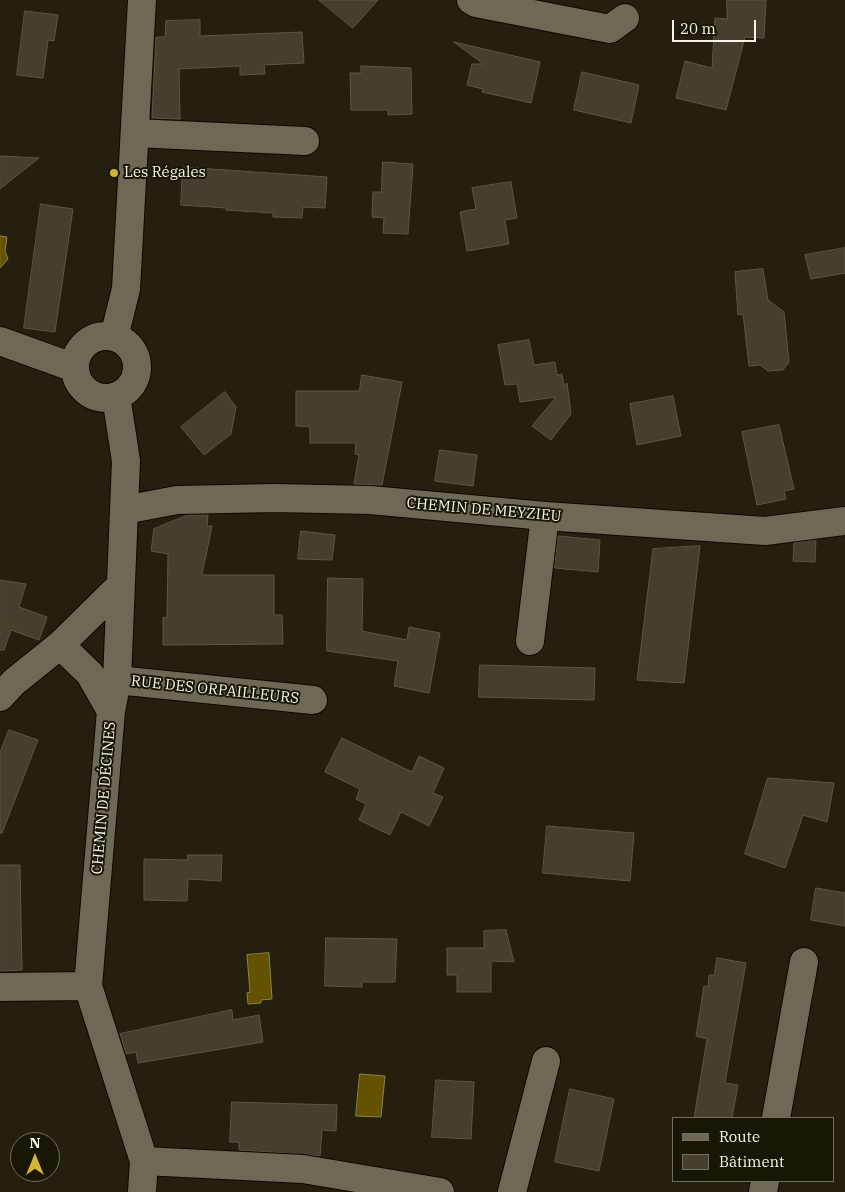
<!DOCTYPE html>
<meta charset="utf-8">
<style>
body{margin:0}
#map{position:relative;width:845px;height:1192px;overflow:hidden;background:#241f0e;font-family:"IBM Plex Serif",serif}
canvas{display:block}
.legend{position:absolute;left:672px;top:1117px;width:162px;height:65px;box-sizing:border-box;background:#1a1605;border:1px solid #726f60;margin:0;padding:6px 9px;list-style:none;font-size:15px;color:#f7f5e9}
.legend li{display:flex;align-items:center;gap:10px;height:25px}
.legend b{width:25px;border:1px solid #726f60}
.north{position:absolute;left:10px;top:1132px;width:50px;height:50px;box-sizing:border-box;background:#1a1605;border:1px solid #726f60;border-radius:50%;rotate:0deg;font-size:14px;font-weight:700;line-height:20px;text-align:center;color:#f7f5e9}
.north::after{content:'';display:block;margin:auto;width:18px;height:22px;background:#d4b635;clip-path:polygon(50% 0,100% 100%,50% 72%,0 100%)}
.scale{position:absolute;left:672px;top:20px;width:84px;height:22px;box-sizing:border-box;border:2px solid #f7f5e9;border-top:0;padding-left:6px;font-size:15px;line-height:18px;white-space:nowrap;color:#f7f5e9;-webkit-text-stroke:4px #1a1605;paint-order:stroke}
</style>
<div id="map">
<canvas width="845" height="1192"></canvas>
<ul class="legend">
<li><b style="height:6px;background:#6e6955"></b>Route</li>
<li><b style="height:14px;background:#45402d"></b>Bâtiment</li>
</ul>
<div class="north">N</div>
<div class="scale">20 m</div>
</div>
<script>
const g = document.querySelector('canvas').getContext('2d');
g.lineJoin = 'round';
function fillPath(path, color) { g.fillStyle = color; g.fill(path, 'evenodd'); }
function strokePath(path, color, width, dash) { g.strokeStyle = color; g.lineWidth = width; g.lineCap = dash ? 'butt' : 'round'; g.setLineDash(dash || []); g.stroke(path); }
function label(font, color, halo, rows, align = 'center') {
  g.font = font + ' "IBM Plex Serif",serif'; g.lineWidth = 4; g.setLineDash([]); g.textBaseline = 'middle'; g.strokeStyle = halo; g.fillStyle = color; for (const [text, x, y, turn = 0] of rows) {
    g.save(); g.translate(x, y); g.rotate((+turn || 0) * Math.PI / 180); g.textAlign = isNaN(turn) ? turn : align; if (halo) g.strokeText(text, 0, 0); g.fillText(text, 0, 0); g.restore();
  }
}
const water = new Path2D(`
 M 0,236 L 7,237 L 5,251 L 8,259 L 0,268 Z
 M 269,953 L 272,999 L 261,1000 L 261,1003 L 248,1004 L 247,993 L 250,992 L 247,955 Z
 M 360,1074 L 385,1076 L 381,1117 L 356,1116 Z`);
const building = new Path2D(`
 M 319,0 L 378,0 L 353,28 Z
 M 727,0 L 766,0 L 764,38 L 745,37 L 726,110 L 676,98 L 685,61 L 712,68 L 715,18 L 727,19 Z
 M 25,11 L 58,15 L 54,41 L 48,40 L 43,78 L 17,75 Z
 M 200,20 L 200,36 L 302,32 L 304,63 L 264,65 L 265,74 L 240,75 L 240,66 L 179,69 L 180,119 L 152,118 L 156,37 L 165,37 L 166,21 Z
 M 454,42 L 540,62 L 531,103 L 482,92 L 483,89 L 467,85 L 472,64 L 483,64 Z
 M 361,66 L 411,68 L 412,114 L 388,115 L 388,110 L 351,110 L 350,73 L 361,73 Z
 M 582,72 L 639,85 L 631,123 L 574,110 Z
 M 0,156 L 39,158 L 0,189 Z
 M 383,162 L 413,164 L 408,234 L 383,233 L 384,218 L 372,217 L 373,192 L 381,192 Z
 M 183,167 L 327,177 L 325,208 L 303,207 L 302,218 L 273,217 L 273,213 L 226,210 L 226,208 L 181,205 Z
 M 511,182 L 517,218 L 505,220 L 509,244 L 467,251 L 460,212 L 476,209 L 472,188 Z
 M 41,204 L 73,209 L 55,332 L 24,328 Z
 M 845,248 L 845,273 L 811,279 L 805,255 Z
 M 763,269 L 768,300 L 784,312 L 789,362 L 783,370 L 768,371 L 760,365 L 749,366 L 743,314 L 738,315 L 735,272 Z
 M 529,340 L 534,365 L 555,362 L 557,375 L 562,374 L 564,386 L 567,383 L 571,414 L 551,440 L 532,426 L 556,397 L 520,402 L 517,384 L 505,385 L 498,345 Z
 M 362,375 L 402,382 L 382,485 L 354,484 L 359,455 L 355,454 L 356,443 L 310,443 L 310,427 L 296,426 L 296,391 L 359,391 Z
 M 225,392 L 236,407 L 231,434 L 204,455 L 181,427 Z
 M 673,396 L 681,436 L 637,445 L 630,404 Z
 M 779,425 L 794,489 L 784,491 L 786,499 L 757,505 L 742,432 Z
 M 440,450 L 477,455 L 473,486 L 435,481 Z
 M 188,515 L 208,515 L 207,526 L 212,526 L 202,575 L 274,575 L 274,615 L 282,615 L 283,644 L 163,645 L 163,617 L 167,618 L 168,554 L 151,551 L 154,529 Z
 M 301,531 L 335,535 L 332,560 L 298,559 Z
 M 558,536 L 600,540 L 598,572 L 555,568 Z
 M 816,540 L 815,562 L 793,561 L 794,543 Z
 M 700,546 L 684,683 L 637,680 L 653,549 Z
 M 328,578 L 363,579 L 362,631 L 407,640 L 409,627 L 440,633 L 429,693 L 394,686 L 398,661 L 327,651 Z
 M 0,580 L 26,584 L 19,607 L 47,617 L 39,640 L 11,630 L 4,650 L 0,650 Z
 M 480,665 L 595,668 L 594,700 L 479,697 Z
 M 9,730 L 38,740 L 2,833 L 0,833 L 0,753 Z
 M 342,738 L 412,772 L 419,756 L 444,768 L 433,793 L 443,797 L 429,826 L 401,812 L 390,835 L 359,820 L 366,804 L 356,799 L 360,789 L 325,772 Z
 M 768,778 L 834,783 L 827,822 L 803,815 L 785,868 L 745,854 Z
 M 547,826 L 634,833 L 630,881 L 543,873 Z
 M 188,855 L 222,855 L 221,881 L 188,879 L 187,901 L 144,900 L 144,859 L 187,860 Z
 M 0,865 L 20,865 L 22,970 L 0,971 Z
 M 816,888 L 845,893 L 845,926 L 811,920 Z
 M 506,930 L 514,962 L 491,961 L 491,992 L 457,992 L 457,975 L 447,975 L 447,948 L 484,948 L 484,931 Z
 M 326,938 L 397,939 L 395,982 L 362,982 L 362,987 L 325,986 Z
 M 717,958 L 746,963 L 725,1083 L 738,1085 L 732,1118 L 694,1118 L 707,1039 L 696,1036 L 704,986 L 708,987 L 709,975 L 714,975 Z
 M 232,1010 L 233,1020 L 259,1015 L 263,1042 L 138,1063 L 136,1052 L 126,1054 L 120,1034 Z
 M 436,1080 L 474,1082 L 471,1139 L 432,1137 Z
 M 570,1089 L 614,1099 L 599,1171 L 555,1162 Z
 M 232,1102 L 337,1105 L 336,1131 L 322,1130 L 320,1156 L 239,1150 L 239,1142 L 230,1142 Z`);
const minor = new Path2D(`
 M 471,0 L 476,3 L 610,29 L 625,18
 M 135,133 L 305,141
 M75 367a31 31 0 1 1 62 0a31 31 0 1 1-62 0Z
 M 114,337 L 126,289 L 142,0
 M 0,341 L 75,368
 M 116,396 L 126,461 L 117,680 L 111,711 L 88,986 L 144,1161 L 142,1192
 M 124,510 L 177,500 L 275,498 L 370,500 L 545,516 L 765,531 L 845,521
 M 530,641 L 545,516
 M 60,645 L 90,674 L 111,711
 M 117,680 L 313,700
 M 0,697 L 14,682 L 60,645 L 120,586
 M 0,987 L 88,986
 M 776,1118 L 804,962
 M 144,1161 L 303,1169 L 440,1192
 M 512,1192 L 546,1061
 M 763,1192 L 765,1181`);
const markers = [
 [114,173,5,"#d4b635"]
];
const poiNames = [
 ["Les Régales",124,173]
];
const streetNames = [
 ["CHEMIN DE MEYZIEU",484,510,5],
 ["RUE DES ORPAILLEURS",215,690,6],
 ["CHEMIN DE DÉCINES",104,798,-85]
];
fillPath(water, '#635200');
strokePath(water, '#8f8346', 1);
fillPath(building, '#45402d');
strokePath(building, '#5c5744', 1);
strokePath(minor, '#0d0900', 30);
strokePath(minor, '#6e6955', 28);
for (const [x, y, r, color] of markers) { const dot = new Path2D(); dot.arc(x, y, r, 0, 2 * Math.PI); g.fillStyle = color; g.fill(dot); strokePath(dot, '#1a1605', 2); }
label('15px', '#f7f5e9', '#1a1605', poiNames, 'left');
label('15px', '#f7f5e9', '#1a1605', streetNames);
</script>
